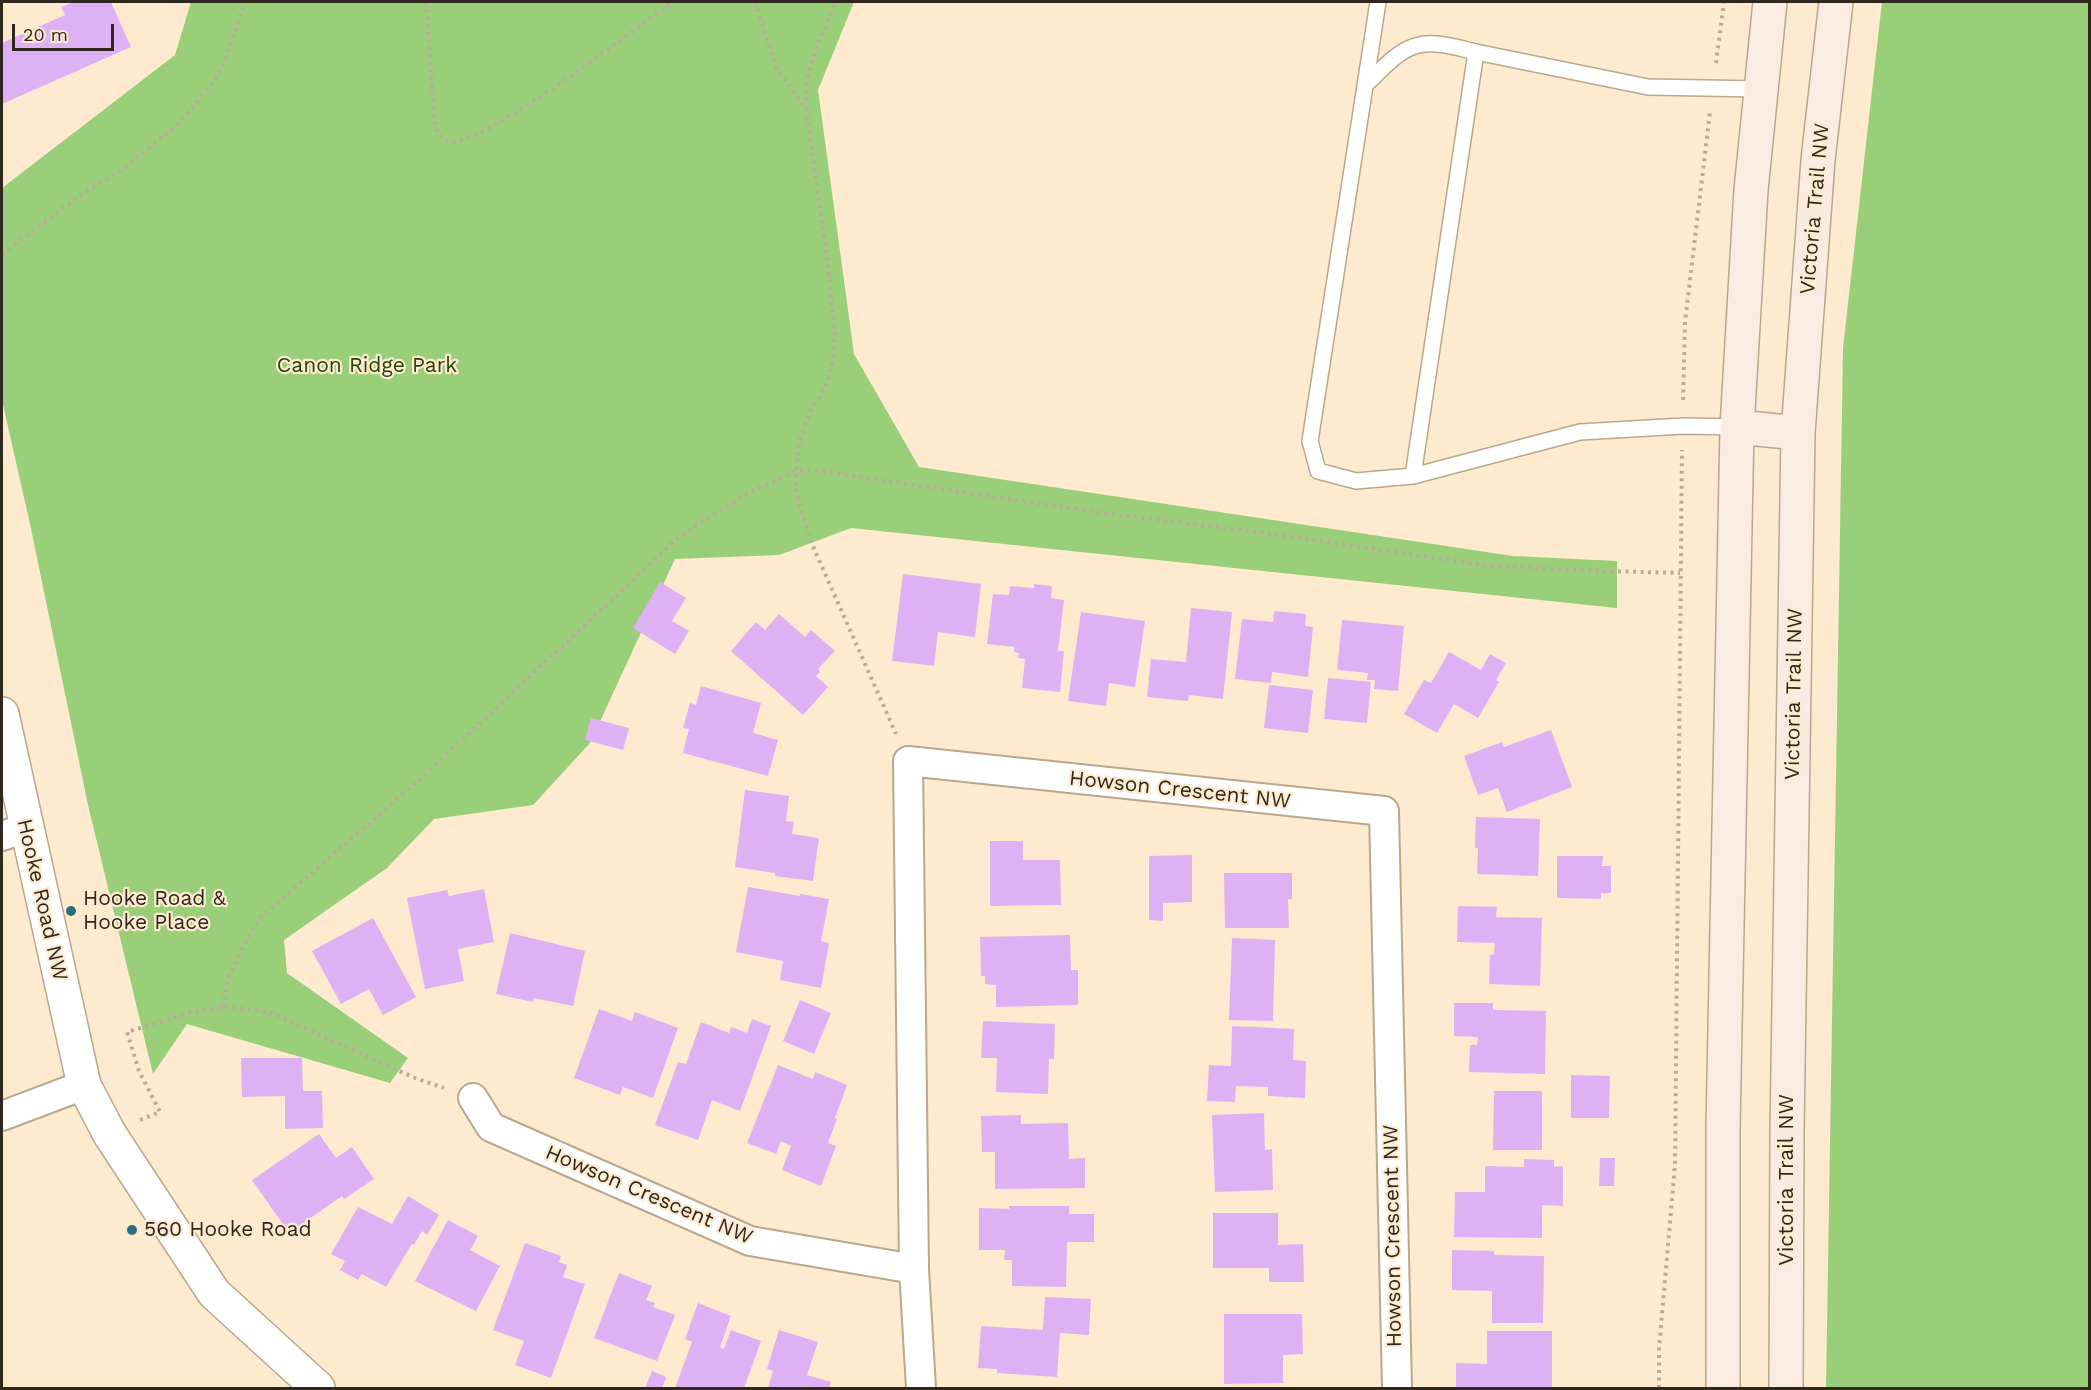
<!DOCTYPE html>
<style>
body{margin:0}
#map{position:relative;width:2091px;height:1390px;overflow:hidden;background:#feeacf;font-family:"Work Sans",sans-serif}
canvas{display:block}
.frame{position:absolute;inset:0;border:3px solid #2f271d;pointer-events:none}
.scale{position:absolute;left:12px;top:24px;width:102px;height:27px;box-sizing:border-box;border:3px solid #2f271d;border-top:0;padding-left:8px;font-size:18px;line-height:21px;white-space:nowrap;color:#2f271d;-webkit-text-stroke:4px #feeacf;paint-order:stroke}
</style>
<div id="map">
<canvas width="2091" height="1390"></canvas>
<div class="frame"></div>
<div class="scale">20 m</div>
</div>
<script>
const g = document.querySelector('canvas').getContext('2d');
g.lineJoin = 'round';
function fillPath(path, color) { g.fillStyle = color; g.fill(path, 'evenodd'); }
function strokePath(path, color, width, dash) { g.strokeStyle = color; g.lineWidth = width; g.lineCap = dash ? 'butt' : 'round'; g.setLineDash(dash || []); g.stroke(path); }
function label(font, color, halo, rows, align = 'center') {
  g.font = font + ' "Work Sans",sans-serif'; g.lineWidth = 4.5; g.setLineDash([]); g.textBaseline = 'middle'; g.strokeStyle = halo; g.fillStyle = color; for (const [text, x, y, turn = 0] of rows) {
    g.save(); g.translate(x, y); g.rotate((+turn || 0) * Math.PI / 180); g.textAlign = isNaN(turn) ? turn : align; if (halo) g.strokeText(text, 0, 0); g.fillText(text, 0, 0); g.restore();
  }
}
const green = new Path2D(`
 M 191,2 L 854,2 L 818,90 L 854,354 L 919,467 L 1513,556 L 1617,561 L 1617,608 L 851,528 L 779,555 L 675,559 L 590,743 L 533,805 L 434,819 L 387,868 L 284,940 L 287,973 L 408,1058 L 390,1083 L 187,1024 L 153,1074 L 88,805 L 30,524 L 2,400 L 2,188 L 175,55 Z
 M 1882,2 L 2089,2 L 2089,1388 L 1826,1388 L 1843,348 Z`);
const building = new Path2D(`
 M 74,2 L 111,2 L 131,47 L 2,104 L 2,43 L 65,15 L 61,7 Z
 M 903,574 L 981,584 L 975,637 L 938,632 L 934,666 L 892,661 Z
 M 660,582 L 686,598 L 672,621 L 689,631 L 675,654 L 633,628 Z
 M 1034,584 L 1052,586 L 1051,598 L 1064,600 L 1058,651 L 1064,651 L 1060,692 L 1022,688 L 1025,659 L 1018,658 L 1019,653 L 1014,652 L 1014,647 L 987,644 L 993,594 L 1009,595 L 1010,586 L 1034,588 Z
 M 1191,608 L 1232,612 L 1223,699 L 1189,695 L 1188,701 L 1147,697 L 1151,659 L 1186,662 Z
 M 1274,611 L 1306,614 L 1305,626 L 1313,627 L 1308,677 L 1272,672 L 1271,683 L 1235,679 L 1242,619 L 1273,622 Z
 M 1081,612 L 1145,621 L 1135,687 L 1109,683 L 1106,706 L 1068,701 Z
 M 779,614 L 805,637 L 811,630 L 835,651 L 818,669 L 820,672 L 816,676 L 828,687 L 803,715 L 731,651 L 756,622 L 765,630 Z
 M 1342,620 L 1404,626 L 1398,691 L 1374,689 L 1375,680 L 1367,680 L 1368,673 L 1337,670 Z
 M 1449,652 L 1481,670 L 1490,654 L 1506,663 L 1496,680 L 1499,682 L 1478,718 L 1454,704 L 1437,733 L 1404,714 L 1424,680 L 1431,683 Z
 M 1328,678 L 1371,682 L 1367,723 L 1324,719 Z
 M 1269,685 L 1313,690 L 1308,733 L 1264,728 Z
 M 701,686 L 761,703 L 753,733 L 778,740 L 768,776 L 683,753 L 689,729 L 683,728 L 690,703 L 696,705 Z
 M 591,718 L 629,728 L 623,750 L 585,740 Z
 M 1551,730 L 1572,787 L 1507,812 L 1498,788 L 1478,795 L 1464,756 L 1502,742 L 1504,747 Z
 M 745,790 L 789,796 L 786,821 L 794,822 L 792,834 L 819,838 L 813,881 L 775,876 L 775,873 L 735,867 Z
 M 1476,817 L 1540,819 L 1538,876 L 1477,874 L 1478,848 L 1475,848 Z
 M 990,841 L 1023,841 L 1023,860 L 1060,860 L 1061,905 L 990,906 Z
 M 1192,855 L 1192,902 L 1163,903 L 1163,921 L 1149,920 L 1149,856 Z
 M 1557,856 L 1603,856 L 1602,866 L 1611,866 L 1611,893 L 1601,893 L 1601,899 L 1557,898 Z
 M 1224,873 L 1292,873 L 1292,899 L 1288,899 L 1289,928 L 1225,928 Z
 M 748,887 L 800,896 L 800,894 L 829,899 L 821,941 L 829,943 L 821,988 L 780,980 L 783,961 L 736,952 Z
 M 484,889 L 494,942 L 458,949 L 464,981 L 425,989 L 407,898 L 447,890 L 449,896 Z
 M 1458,906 L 1497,907 L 1496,917 L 1542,918 L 1540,986 L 1489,984 L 1490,955 L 1494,954 L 1495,943 L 1457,942 Z
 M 373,918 L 416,997 L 383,1015 L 369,989 L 341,1004 L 312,951 Z
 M 510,933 L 585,951 L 573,1006 L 534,998 L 533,1002 L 496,994 Z
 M 1070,935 L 1071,970 L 1078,970 L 1078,1005 L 996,1007 L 996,985 L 985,984 L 985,976 L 981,976 L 980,937 Z
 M 1232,938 L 1275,940 L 1273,1021 L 1229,1020 Z
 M 800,1000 L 831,1013 L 814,1054 L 783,1041 Z
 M 1454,1003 L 1493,1003 L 1493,1010 L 1546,1011 L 1545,1074 L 1469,1072 L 1470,1045 L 1477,1045 L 1478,1037 L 1454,1036 Z
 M 599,1009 L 632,1021 L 635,1012 L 678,1028 L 653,1098 L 623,1087 L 620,1095 L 574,1078 Z
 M 752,1019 L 771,1026 L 740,1111 L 712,1100 L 698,1140 L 655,1125 L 678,1062 L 686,1064 L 701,1022 L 729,1033 L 731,1027 L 747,1033 Z
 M 983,1021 L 1055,1024 L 1054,1059 L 1049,1059 L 1048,1094 L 996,1092 L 997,1058 L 981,1058 Z
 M 1232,1026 L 1294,1029 L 1293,1060 L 1306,1061 L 1305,1098 L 1268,1096 L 1268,1087 L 1236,1086 L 1235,1102 L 1207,1101 L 1209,1065 L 1231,1066 Z
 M 241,1058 L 302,1058 L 303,1091 L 322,1091 L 323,1128 L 285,1129 L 285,1096 L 242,1097 Z
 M 778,1065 L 813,1079 L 815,1072 L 847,1085 L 835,1118 L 837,1119 L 828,1143 L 836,1146 L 821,1186 L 782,1170 L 791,1146 L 781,1141 L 776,1154 L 747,1143 Z
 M 1571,1075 L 1610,1076 L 1609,1118 L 1571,1118 Z
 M 1494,1091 L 1542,1091 L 1542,1150 L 1493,1150 Z
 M 1264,1113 L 1265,1150 L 1272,1149 L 1273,1190 L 1215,1192 L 1212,1115 Z
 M 1021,1115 L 1021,1124 L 1068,1123 L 1069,1159 L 1085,1158 L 1085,1188 L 995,1189 L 995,1152 L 982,1152 L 981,1116 Z
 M 319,1134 L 336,1158 L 352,1147 L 374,1179 L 344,1199 L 342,1196 L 289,1233 L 252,1180 Z
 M 1600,1158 L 1615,1158 L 1614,1186 L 1599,1186 Z
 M 1524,1159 L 1554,1160 L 1554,1167 L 1563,1166 L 1563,1206 L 1542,1205 L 1542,1238 L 1454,1237 L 1455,1192 L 1485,1192 L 1485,1166 L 1524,1167 Z
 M 408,1196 L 439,1215 L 427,1235 L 422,1231 L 414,1245 L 412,1244 L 386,1287 L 362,1274 L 358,1280 L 340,1270 L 345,1261 L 331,1254 L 358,1207 L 392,1224 Z
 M 1009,1206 L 1069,1206 L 1069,1214 L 1094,1214 L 1094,1242 L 1067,1242 L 1066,1287 L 1012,1286 L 1012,1260 L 1004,1260 L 1005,1250 L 979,1250 L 979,1208 L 1009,1209 Z
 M 1213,1213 L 1278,1213 L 1278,1245 L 1303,1244 L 1304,1282 L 1269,1282 L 1269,1268 L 1213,1268 Z
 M 448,1220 L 478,1236 L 470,1250 L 500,1266 L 476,1311 L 415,1281 Z
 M 525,1243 L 561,1256 L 559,1262 L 567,1265 L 563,1277 L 585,1284 L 551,1378 L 515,1365 L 524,1341 L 493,1330 Z
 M 1452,1250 L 1494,1251 L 1494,1255 L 1544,1256 L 1543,1323 L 1492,1323 L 1492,1291 L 1452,1290 Z
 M 619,1273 L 652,1286 L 646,1300 L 655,1303 L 653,1307 L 675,1315 L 657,1361 L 594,1338 Z
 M 1045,1297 L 1091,1299 L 1089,1335 L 1060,1333 L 1057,1377 L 997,1373 L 997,1369 L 978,1368 L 981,1326 L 1043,1330 Z
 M 698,1303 L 731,1316 L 720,1347 L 724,1349 L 731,1330 L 761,1341 L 744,1388 L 675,1388 L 692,1342 L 685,1339 Z
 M 1224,1314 L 1302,1314 L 1303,1354 L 1283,1355 L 1283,1383 L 1224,1384 Z
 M 779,1330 L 818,1342 L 807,1375 L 831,1382 L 829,1388 L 768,1388 L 773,1371 L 767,1369 Z
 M 1487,1331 L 1552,1331 L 1552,1388 L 1456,1388 L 1456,1363 L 1487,1364 Z
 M 652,1371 L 666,1377 L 662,1388 L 645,1388 Z`);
const path = new Path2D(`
 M 426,2 L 435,127 C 439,134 443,141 451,142 C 483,145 640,26 672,2
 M 755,2 L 776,68 L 806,108 L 827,257 L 835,337 L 831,373 L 824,390 L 811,410 L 800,440 L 796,471 L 796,492 L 811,542 L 896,734
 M 1716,63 L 1724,2
 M 806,108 C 804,69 821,37 836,2
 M 2,254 L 79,196 L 126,167 L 177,125 L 213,83 L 226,59 L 245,2
 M 1683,400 L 1685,322 L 1710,112
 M 223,1007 L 228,979 L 247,939 L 260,918 L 418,781 L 680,536 L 748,493 L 796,471 L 813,470 L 1110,514 L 1272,534 L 1484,565 L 1570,570 L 1680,573
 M 140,1120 L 160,1112 L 139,1071 L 127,1032 L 189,1013 L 223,1007 L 250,1009 L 274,1014 L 415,1078 L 444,1088
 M 1659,1388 L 1659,1349 L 1675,1165 L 1682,450`);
const service = new Path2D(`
 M 1378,2 L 1310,441 L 1318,471 L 1356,481 L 1413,476 L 1580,432 L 1683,426 L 1737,427
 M 1365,85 C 1380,72 1398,49 1419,45 C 1437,41 1458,48 1476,52
 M 1413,476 L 1476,52 L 1648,87 L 1760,89`);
const minor = new Path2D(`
 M 2,836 L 26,828
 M 473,1098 L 491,1127 L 750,1241 L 914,1269
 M 2,1116 L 84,1085
 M 921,1388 L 914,1269 L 908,761 L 1384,811 L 1397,1388`);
const tertiary = new Path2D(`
 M 2,714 L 84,1085 L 109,1133 L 214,1293 L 318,1388`);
const secondary = new Path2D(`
 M 1737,427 L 1798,433
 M 1723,1388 L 1723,1127 L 1737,427 L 1751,190 L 1770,2
 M 1786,1388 L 1787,1131 L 1798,433 L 1818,160 L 1836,2`);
const markers = [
 [71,911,6,"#2b6e7f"],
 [132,1230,6,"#2b6e7f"]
];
const streetNames = [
 ["Victoria Trail NW",1815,209,-85],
 ["Victoria Trail NW",1794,694,-89],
 ["Howson Crescent NW",1180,790,6],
 ["Hooke Road NW",42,900,77],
 ["Victoria Trail NW",1787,1180,-90],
 ["Howson Crescent NW",649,1195,23],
 ["Howson Crescent NW",1393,1236,-91]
];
const parkNames = [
 ["Canon Ridge Park",367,366]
];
const poiNames = [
 ["Hooke Road &",83,899],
 ["Hooke Place",83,923],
 ["560 Hooke Road",144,1230]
];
fillPath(green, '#9acf7a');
fillPath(building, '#deb1f4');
strokePath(service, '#baa88d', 18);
strokePath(minor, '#baa88d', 32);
strokePath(tertiary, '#baa88d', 36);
strokePath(secondary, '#baa88d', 36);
strokePath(path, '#bcac96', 4, [3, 4.5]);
strokePath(service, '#fff', 15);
strokePath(minor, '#fff', 28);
strokePath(tertiary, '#fff', 33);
strokePath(secondary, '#fcebe2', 33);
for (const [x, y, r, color] of markers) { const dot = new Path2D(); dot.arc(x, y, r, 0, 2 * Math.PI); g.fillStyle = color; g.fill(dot); strokePath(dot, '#feeacf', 2); }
label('21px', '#2f271d', '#feeacf', streetNames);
label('21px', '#234507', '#feeacf', parkNames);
label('21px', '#2f271d', '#feeacf', poiNames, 'left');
</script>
